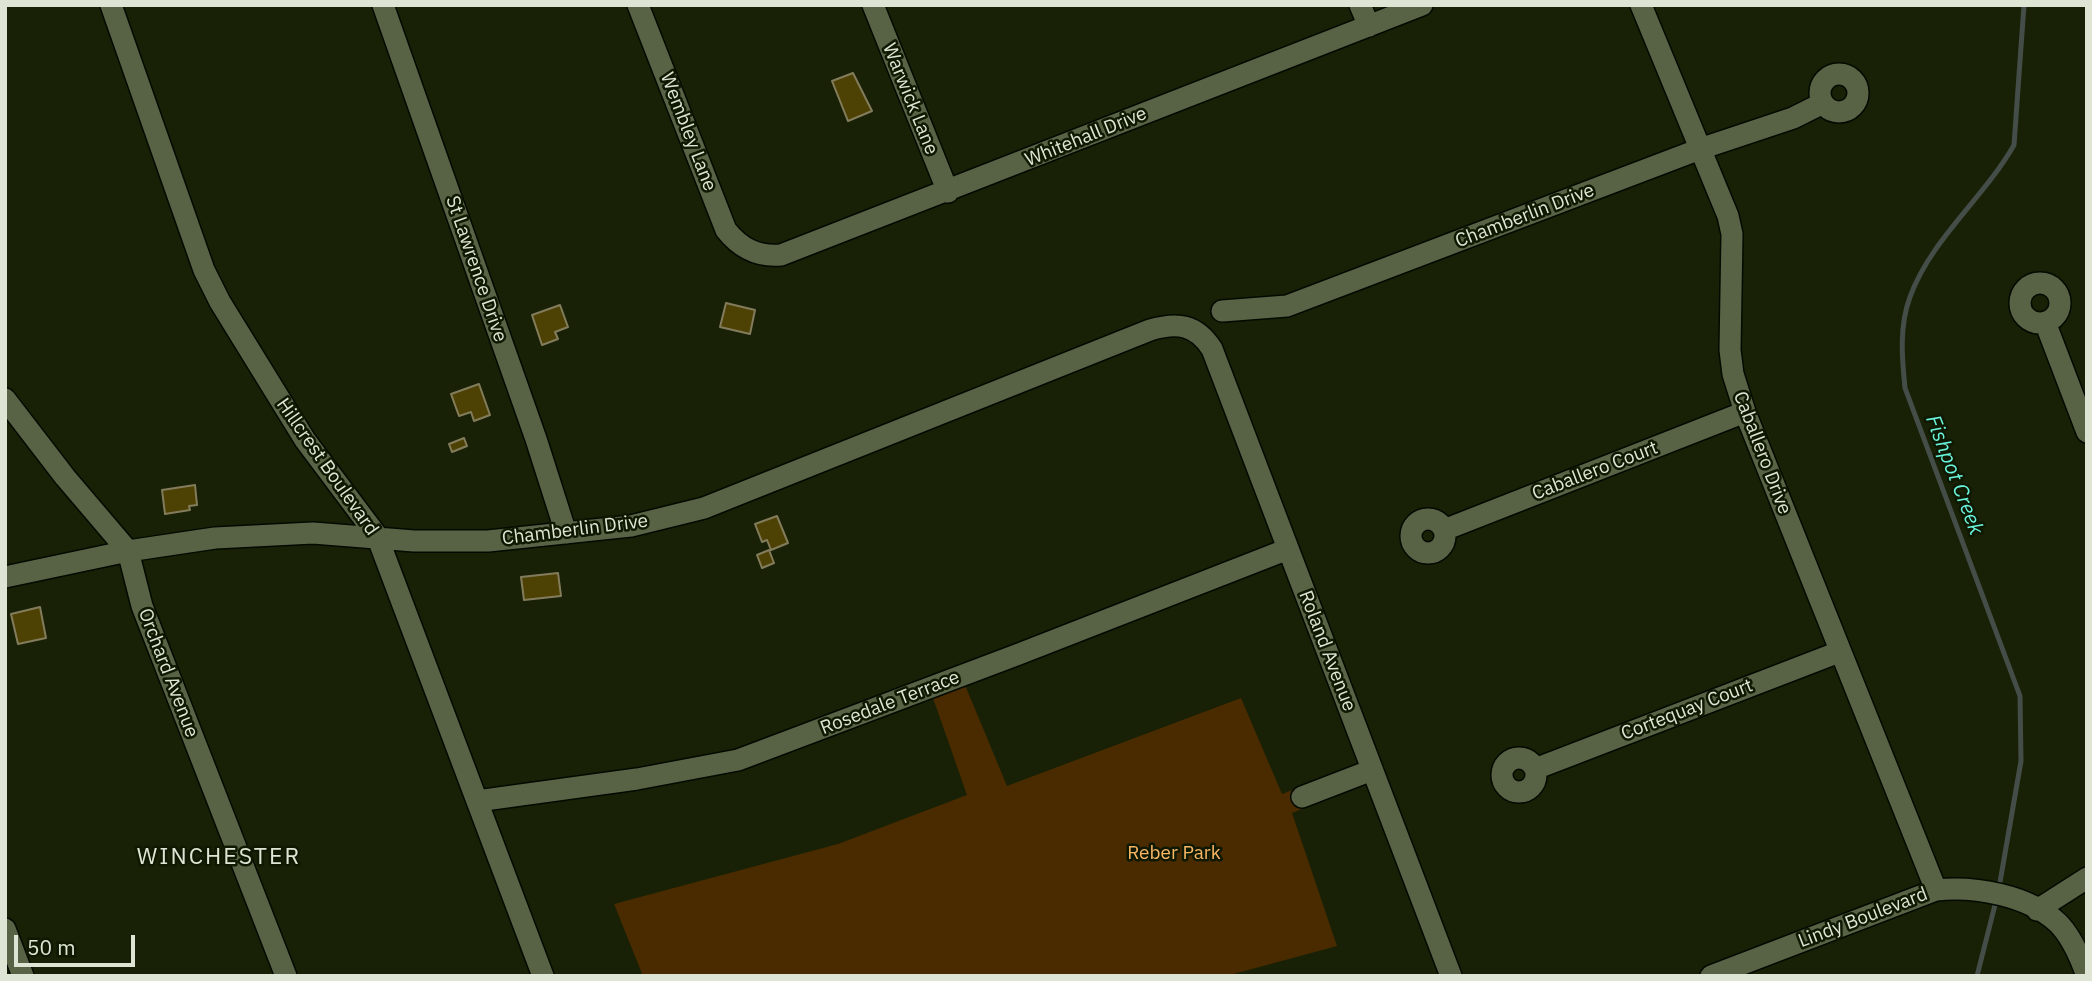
<!DOCTYPE html>
<style>
body{margin:0}
#map{position:relative;width:2092px;height:981px;overflow:hidden;background:#182106;font-family:"IBM Plex Sans",sans-serif}
canvas{display:block}
.frame{position:absolute;inset:0;border:7px solid #dee5d4;pointer-events:none}
.scale{position:absolute;left:14px;top:935px;width:121px;height:32px;box-sizing:border-box;border:4px solid #dee5d4;border-top:0;padding-left:9px;font-size:21px;line-height:24px;white-space:nowrap;color:#dee5d4;-webkit-text-stroke:5px #0f1800;paint-order:stroke}
</style>
<div id="map">
<canvas width="2092" height="981"></canvas>
<div class="frame"></div>
<div class="scale">50 m</div>
</div>
<script>
const g = document.querySelector('canvas').getContext('2d');
g.lineJoin = 'round';
function fillPath(path, color) { g.fillStyle = color; g.fill(path, 'evenodd'); }
function strokePath(path, color, width, dash) { g.strokeStyle = color; g.lineWidth = width; g.lineCap = dash ? 'butt' : 'round'; g.setLineDash(dash || []); g.stroke(path); }
function label(font, color, halo, rows, align = 'center') {
  g.font = font + ' "IBM Plex Sans",sans-serif'; g.lineWidth = 5; g.setLineDash([]); g.textBaseline = 'middle'; g.strokeStyle = halo; g.fillStyle = color; for (const [text, x, y, turn = 0] of rows) {
    g.save(); g.translate(x, y); g.rotate((+turn || 0) * Math.PI / 180); g.textAlign = isNaN(turn) ? turn : align; if (halo) g.strokeText(text, 0, 0); g.fillText(text, 0, 0); g.restore();
  }
}
const green = new Path2D(`
 M 965,685 L 1007,786 L 1241,698 L 1282,794 L 1316,781 L 1324,800 L 1292,813 L 1337,946 L 1226,976 L 643,976 L 614,904 L 838,844 L 967,795 L 933,698 Z`);
const stream = new Path2D(`
 M 1999,888 L 2021,761 L 2020,696 L 1905,388 C 1902,359 1899,326 1910,297 C 1931,239 1984,198 2014,145 L 2024,5
 M 1977,976 L 1997,897`);
const building = new Path2D(`
 M 853,73 L 872,111 L 848,121 L 832,81 Z
 M 726,303 L 755,310 L 750,334 L 720,327 Z
 M 560,305 L 568,327 L 555,332 L 558,339 L 542,345 L 532,315 Z
 M 479,384 L 490,415 L 474,421 L 471,412 L 459,416 L 451,394 Z
 M 464,438 L 467,446 L 452,452 L 449,444 Z
 M 195,485 L 197,505 L 189,506 L 190,510 L 165,514 L 162,490 Z
 M 777,516 L 788,543 L 771,550 L 767,540 L 762,542 L 755,524 Z
 M 769,550 L 774,563 L 762,568 L 757,555 Z
 M 558,573 L 561,596 L 524,600 L 521,577 Z
 M 40,607 L 46,638 L 18,644 L 11,614 Z`);
const minor = new Path2D(`
 M 111,5 L 204,270 L 220,302 L 305,440 L 377,536 L 543,976
 M 383,5 L 536,439 L 566,533
 M 638,5 L 726,230 C 741,249 758,257 781,255 L 1422,5
 M 873,5 L 948,192
 M 1360,5 L 1369,26
 M 1641,5 L 1728,216 L 1732,234 L 1730,350 L 1733,374 L 1745,412 L 1936,890
 M1820 93a19 19 0 1 1 38 0a19 19 0 1 1-38 0Z
 M2020 303a20 20 0 1 1 40 0a20 20 0 1 1-40 0Z
 M 1222,311 L 1287,306 L 1700,149 L 1793,118 L 1823,103
 M 2045,322 L 2087,432
 M 5,399 L 65,477 L 128,551 L 142,606 L 286,976
 M1411 536a17 17 0 1 1 34 0a17 17 0 1 1-34 0Z
 M 1444,530 L 1745,412
 M 5,577 L 128,551 L 215,538 L 313,533 L 414,541 L 488,541 L 631,526 L 704,508 L 1150,330 C 1177,322 1196,324 1212,349 L 1451,976
 M1502 775a17 17 0 1 1 34 0a17 17 0 1 1-34 0Z
 M 1535,769 L 1839,652
 M 1302,797 L 1372,770
 M 477,801 L 637,779 L 738,760 L 1019,654 L 1288,549
 M 2037,910 L 2087,878
 M 5,929 L 23,976
 M 1711,976 L 1936,890 C 1975,886 2028,895 2058,923 C 2071,936 2081,959 2087,976`);
const streetNames = [
 ["Warwick Lane",910,99,68],
 ["Wembley Lane",688,132,69],
 ["Whitehall Drive",1086,137,-22],
 ["Chamberlin Drive",1525,216,-21],
 ["St Lawrence Drive",476,269,71],
 ["Caballero Drive",1762,453,69],
 ["Hillcrest Boulevard",327,467,55],
 ["Caballero Court",1595,471,-21],
 ["Chamberlin Drive",575,530,-7],
 ["Roland Avenue",1327,651,69],
 ["Orchard Avenue",168,673,69],
 ["Rosedale Terrace",890,703,-21],
 ["Cortequay Court",1687,710,-21],
 ["Lindy Boulevard",1863,918,-21]
];
const parkNames = [
 ["Reber Park",1174,854]
];
const waterNames = [
 ["Fishpot Creek",1954,475,69]
];
const quarterNames = [
 ["WINCHESTER",219,857]
];
fillPath(green, '#4a2b00');
strokePath(stream, '#444d47', 5);
fillPath(building, '#4d4204');
strokePath(building, '#837c5c', 2);
strokePath(minor, '#040a00', 24);
strokePath(minor, '#586346', 21);
label('19px', '#dee5d4', '#0f1800', streetNames);
label('19px', '#f9b665', '#0f1800', parkNames);
label('italic 21px', '#6af4dd', '#0f1800', waterNames);
g.letterSpacing = '2px';
label('23px', '#dee5d4', '#0f1800', quarterNames);
g.letterSpacing = '0px';
</script>
